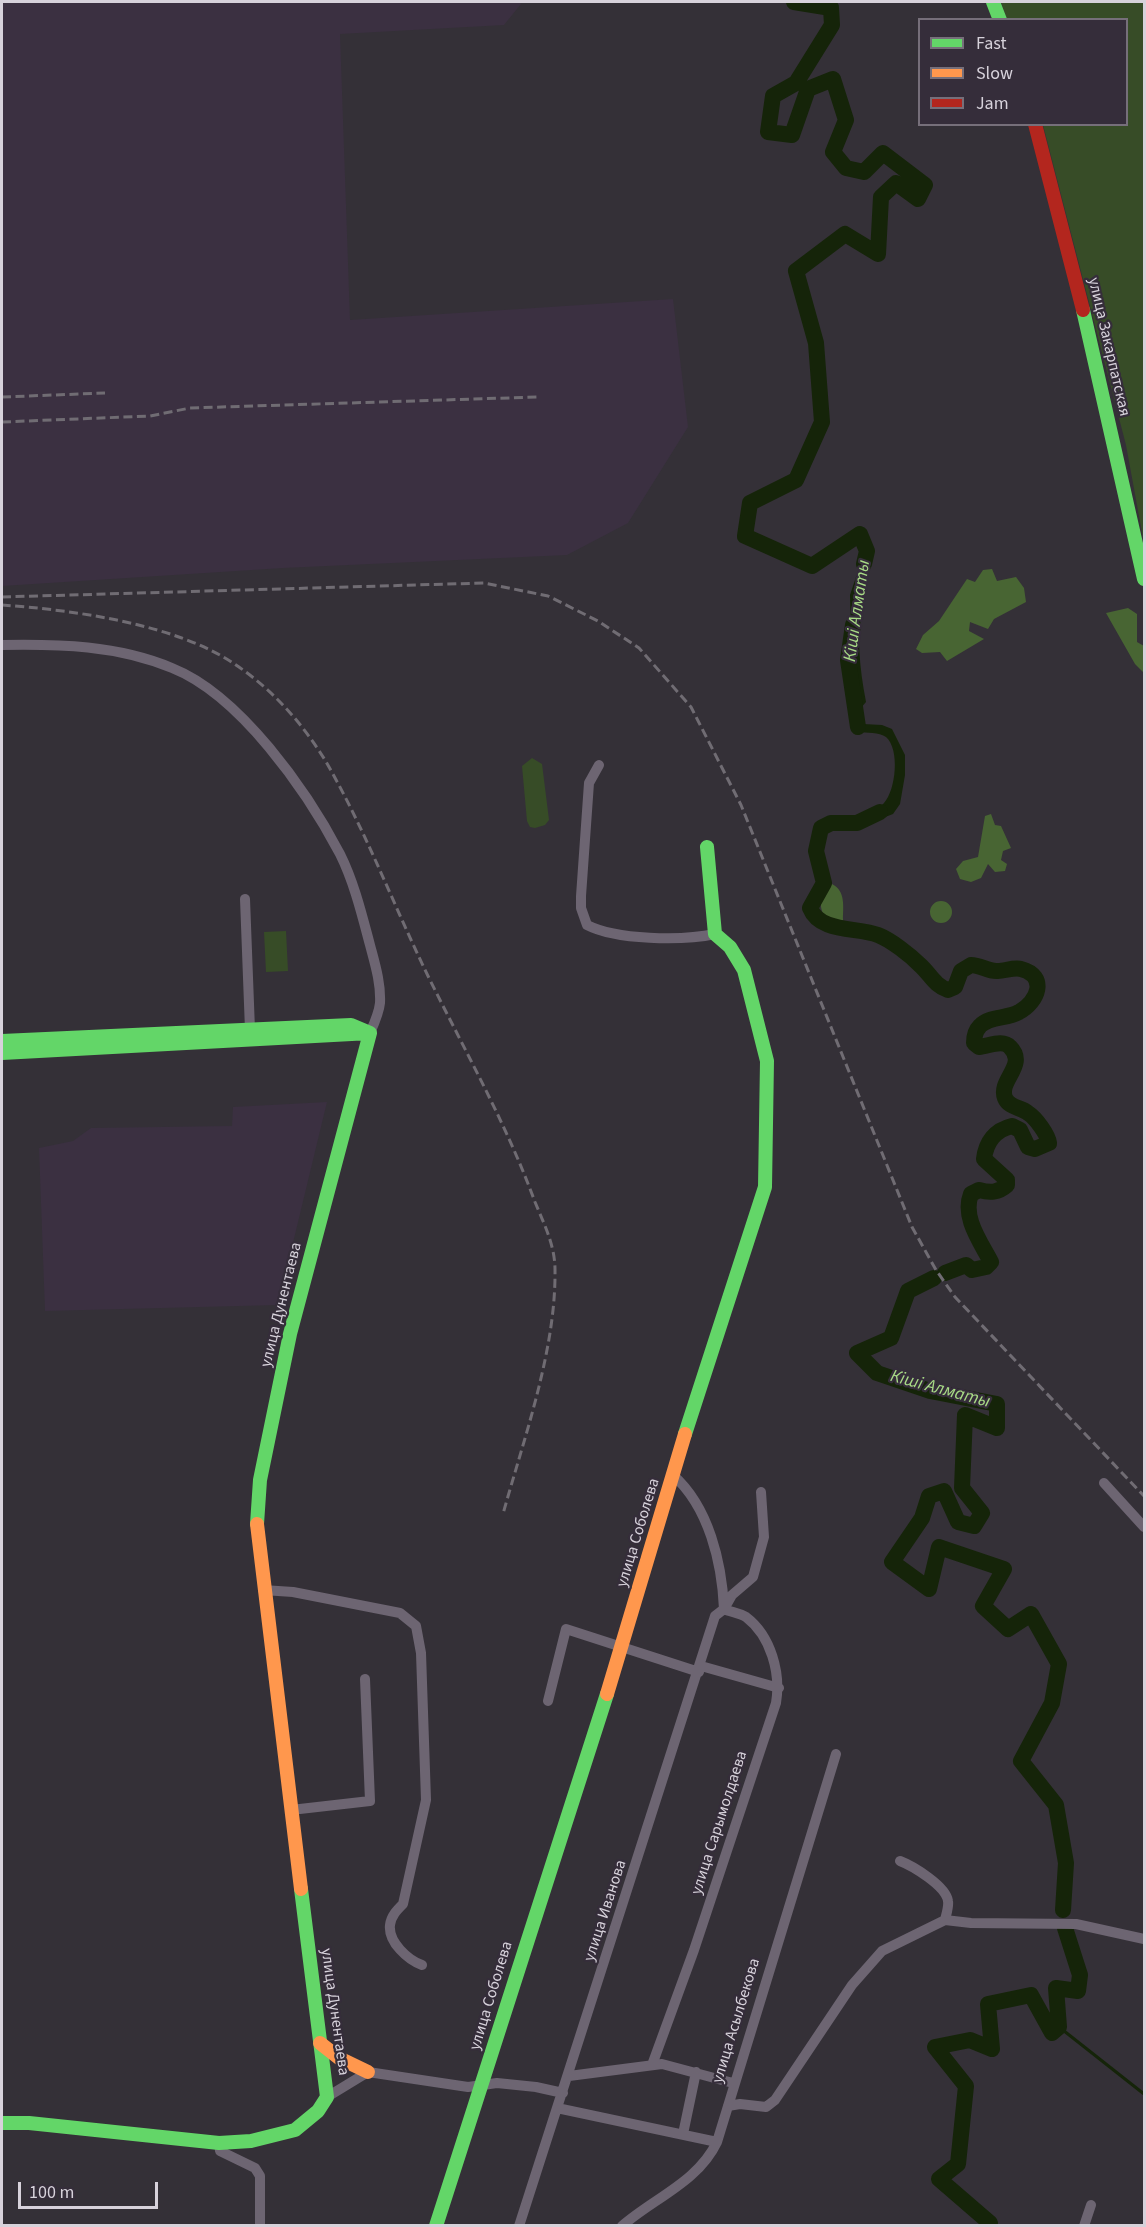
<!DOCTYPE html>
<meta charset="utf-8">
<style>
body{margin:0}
#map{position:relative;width:1146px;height:2227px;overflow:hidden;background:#343037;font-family:"Source Sans 3",sans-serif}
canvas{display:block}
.frame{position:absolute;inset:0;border:3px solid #d7d2db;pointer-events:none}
.legend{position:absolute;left:918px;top:18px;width:210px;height:108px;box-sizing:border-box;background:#352d3a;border:2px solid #766f7a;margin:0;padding:8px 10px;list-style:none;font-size:18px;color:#d7d2db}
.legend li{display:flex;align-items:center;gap:12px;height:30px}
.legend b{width:30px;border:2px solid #766f7a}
.scale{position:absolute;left:18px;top:2182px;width:140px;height:27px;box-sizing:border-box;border:3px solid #d7d2db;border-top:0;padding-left:8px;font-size:18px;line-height:21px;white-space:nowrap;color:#d7d2db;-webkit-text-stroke:4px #352d3a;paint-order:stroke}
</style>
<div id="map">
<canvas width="1146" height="2227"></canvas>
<div class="frame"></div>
<ul class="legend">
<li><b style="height:8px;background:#63d668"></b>Fast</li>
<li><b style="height:8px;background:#ff974d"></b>Slow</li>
<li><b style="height:8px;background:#b3261e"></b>Jam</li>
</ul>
<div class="scale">100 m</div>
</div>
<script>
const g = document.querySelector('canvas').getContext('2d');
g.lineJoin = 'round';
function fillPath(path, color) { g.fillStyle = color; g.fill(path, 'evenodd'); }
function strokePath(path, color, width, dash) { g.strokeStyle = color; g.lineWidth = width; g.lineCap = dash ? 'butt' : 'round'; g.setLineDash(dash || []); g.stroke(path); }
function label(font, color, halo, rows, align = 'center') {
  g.font = font + ' "Source Sans 3",sans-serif'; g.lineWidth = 4.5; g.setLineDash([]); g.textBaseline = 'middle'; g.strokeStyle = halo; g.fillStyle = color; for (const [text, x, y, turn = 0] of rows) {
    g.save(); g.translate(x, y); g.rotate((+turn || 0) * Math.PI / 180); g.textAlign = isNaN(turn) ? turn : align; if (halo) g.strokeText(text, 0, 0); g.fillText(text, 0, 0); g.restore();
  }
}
const built = new Path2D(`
 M 2,2 L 519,2 L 521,4 L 504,25 L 340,34 L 350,320 L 673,299 L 688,427 L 628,523 L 567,555 L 283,568 L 2,586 Z
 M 327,1102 L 278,1305 L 45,1311 L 39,1148 L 73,1141 L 91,1128 L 232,1126 L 233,1107 Z`);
const green = new Path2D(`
 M 1001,2 L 1144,2 L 1144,543 L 1126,445 L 1043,125 L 1126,124 L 1126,20 L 1007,19 Z
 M 532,758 L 542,764 L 549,820 L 545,825 L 535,828 L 530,827 L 527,821 L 522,766 Z
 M 286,931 L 288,971 L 266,972 L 264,932 Z`);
const forest = new Path2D(`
 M 992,569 L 997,581 L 1016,577 L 1024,588 L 1026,602 L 994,619 L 988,629 L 970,622 L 969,631 L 984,639 L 947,661 L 940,652 L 922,653 L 916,649 L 923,635 L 939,621 L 967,579 L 975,582 L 983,570 Z
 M 1128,608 L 1137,614 L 1137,642 L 1144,646 L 1144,673 L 1135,664 L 1106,613 Z
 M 991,814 L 995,825 L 1001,826 L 1011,848 L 1003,851 L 1001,860 L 1007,864 L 1005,871 L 995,872 L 988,864 L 981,878 L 971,882 L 960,879 L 956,869 L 963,861 L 978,857 L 985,816 Z
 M 832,884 C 846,891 843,907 843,920 L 838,923 L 828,921 C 817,907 819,897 832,884 Z
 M930 912a11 11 0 1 1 22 0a11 11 0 1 1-22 0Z`);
const water = new Path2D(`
 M 869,538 C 875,558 863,579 861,599 C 857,637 859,665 866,702 L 860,709 L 858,717 L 863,724 L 882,725 L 892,729 L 905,755 L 905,775 L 900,804 L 893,814 L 862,826 L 860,818 C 868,814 878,810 884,803 C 896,790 900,749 886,737 C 879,732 867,733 858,732 L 853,725 L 857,689 L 852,669 L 850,595 L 862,559 L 862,550 L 858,546 Z`);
const stream = new Path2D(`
 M 1059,2027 L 1144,2094`);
const river = new Path2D(`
 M 794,2 L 831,8 L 832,25 L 796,83 L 773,96 L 768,132 L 792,135 L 808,89 L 833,79 L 846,120 L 833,152 L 846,168 L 864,172 L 883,153 L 925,185 L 918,199 L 896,183 L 881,197 L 878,254 L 845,234 L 796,271 L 816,343 L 822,422 L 796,480 L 750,503 L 745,536 L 812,566 L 860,534 L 867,551 L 864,564
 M 853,625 L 848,660 L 858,727
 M 880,812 L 857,823 L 831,823 L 821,828 L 816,851 L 824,883 L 810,908 C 820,933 857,927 878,935 C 891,940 910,955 920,965 C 931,975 934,985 948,990 L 955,987 L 961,971 L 971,965 C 981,965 988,972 998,971 C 1005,971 1014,967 1021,969 C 1048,976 1038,1002 1019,1012 C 1007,1019 989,1016 980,1026 C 975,1031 974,1037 974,1043 L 979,1047 C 989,1046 1003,1039 1010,1047 C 1028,1065 998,1080 1005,1098 C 1009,1108 1021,1107 1028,1113 C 1036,1118 1048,1135 1049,1143 L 1035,1149 L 1028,1147 L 1020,1130 L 1012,1126 C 995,1130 986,1142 984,1159 L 1007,1180 L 1007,1185 C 998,1193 990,1193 979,1190 L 971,1194 C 962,1217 980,1241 991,1262 L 986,1267 L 972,1270 L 966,1265 L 945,1273
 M 934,1278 L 908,1291 L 891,1338 L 857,1353 L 877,1373 L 930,1391 L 997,1404 L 997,1428 L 965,1415 L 962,1488 L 982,1513 L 974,1526 L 958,1522 L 944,1491 L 929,1496 L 922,1518 L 892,1562 L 929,1589 L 939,1547 L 1004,1569 L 983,1606 L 1008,1629 L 1031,1614 L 1059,1664 L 1052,1703 L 1021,1761 L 1056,1805 L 1066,1863 L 1063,1910
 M 988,2226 L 990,2223 L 939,2179 L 958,2164 L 966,2086 L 935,2047 L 970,2040 L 992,2049 L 988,2004 L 1031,1995 L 1052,2033 L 1059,2027 L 1056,1988 L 1078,1991 L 1080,1975 L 1065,1928`);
const street = new Path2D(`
 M 2,645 C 59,644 117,645 172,668 C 240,695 307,791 340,854 C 354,882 362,915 370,945 C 375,964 381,983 380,1003 C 379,1013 374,1024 370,1033
 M 599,765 L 589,783 L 581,896 L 581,908 L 587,925 C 616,940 682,941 715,934
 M 245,899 L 250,1030
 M 673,1475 C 709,1507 722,1563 724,1609
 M 1104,1483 L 1144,1527
 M 263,1590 L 293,1592 L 400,1613 L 416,1626 L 421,1653 L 426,1800 L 403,1904 C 397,1910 391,1916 390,1925 C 388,1942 408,1960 422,1965
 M 701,1666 L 779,1688
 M 548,1701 L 566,1629 L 699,1672
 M 291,1810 L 370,1801 L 365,1679
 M 945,1920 L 971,1923 L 1076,1924 L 1144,1939
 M 652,2065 L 694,1950 L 776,1703 C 781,1673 771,1636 746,1617 C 740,1613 730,1612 724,1609
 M 569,2076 L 662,2064 L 733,2083
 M 327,2097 L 368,2072 L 468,2087 L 497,2083 L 536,2087 L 563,2093
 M 728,2106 L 740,2104 L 766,2107 L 775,2100 L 852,1985 L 882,1951 L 945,1920 C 946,1915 949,1907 948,1901 C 946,1886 913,1866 900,1861
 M 557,2108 L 717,2142
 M 683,2134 L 696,2072
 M 219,2143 L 220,2151 L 255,2168 L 260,2176 L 260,2226
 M 519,2226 L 715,1616 L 724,1609 L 732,1595 L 753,1577 L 764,1537 L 761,1492
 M 622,2226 C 654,2198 698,2182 717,2142 L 836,1754
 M 1084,2226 L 1091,2205`);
const fast = new Path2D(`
 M 993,2 L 1000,20
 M 1083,310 L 1144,579
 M 2,1041 L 351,1025 L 370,1033
 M 2,1053 L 370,1033
 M 685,1434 L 765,1187 L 767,1061 L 744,970 L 730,947 L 715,934 L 707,847
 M 257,1524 L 260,1480 L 290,1334 L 370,1033
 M 2,2123 L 29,2123 L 219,2143 L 251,2141 L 295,2130 L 318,2111 L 327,2097 L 301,1889
 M 436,2226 L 607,1694`);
const slow = new Path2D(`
 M 257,1524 L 301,1889
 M 607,1694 L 685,1434
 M 320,2043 L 339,2058 L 368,2072`);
const jam = new Path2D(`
 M 1035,124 L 1083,310`);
const rail = new Path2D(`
 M 2,397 L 105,393
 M 2,422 L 150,416 L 190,408 L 538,397
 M 2,597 L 484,583 L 548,596 L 598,621 L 639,648 L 691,707 L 741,805 L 912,1227 L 936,1270 L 955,1297 L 1144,1496
 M 2,605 C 73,610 177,624 236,665 C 273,690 302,723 325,760 C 365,829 393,904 428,976 C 465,1051 506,1123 535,1202 C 544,1224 555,1245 555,1270 C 556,1350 524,1438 503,1514`);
const streetNames = [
 ["улица Закарпатская",1108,347,77],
 ["улица Дунентаева",282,1305,-76],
 ["улица Соболева",639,1533,-73],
 ["улица Сарымолдаева",720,1823,-72],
 ["улица Иванова",606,1911,-72],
 ["улица Соболева",492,1996,-73],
 ["улица Дунентаева",334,2012,82],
 ["улица Асылбекова",737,2021,-73]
];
const waterNames = [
 ["Кіші Алматы",858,611,-82],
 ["Кіші Алматы",940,1390,15]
];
fillPath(built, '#3b3041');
fillPath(green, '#374c27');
fillPath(forest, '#486533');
fillPath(water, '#152409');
strokePath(stream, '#152409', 3);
strokePath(river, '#152409', 16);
strokePath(street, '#6d6572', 10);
strokePath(fast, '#63d668', 14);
strokePath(slow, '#ff974d', 14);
strokePath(jam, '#b3261e', 14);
strokePath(rail, '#706c73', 3, [9, 4.5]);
label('16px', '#d7d2db', '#352d3a', streetNames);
label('italic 18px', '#a8db86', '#352d3a', waterNames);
</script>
